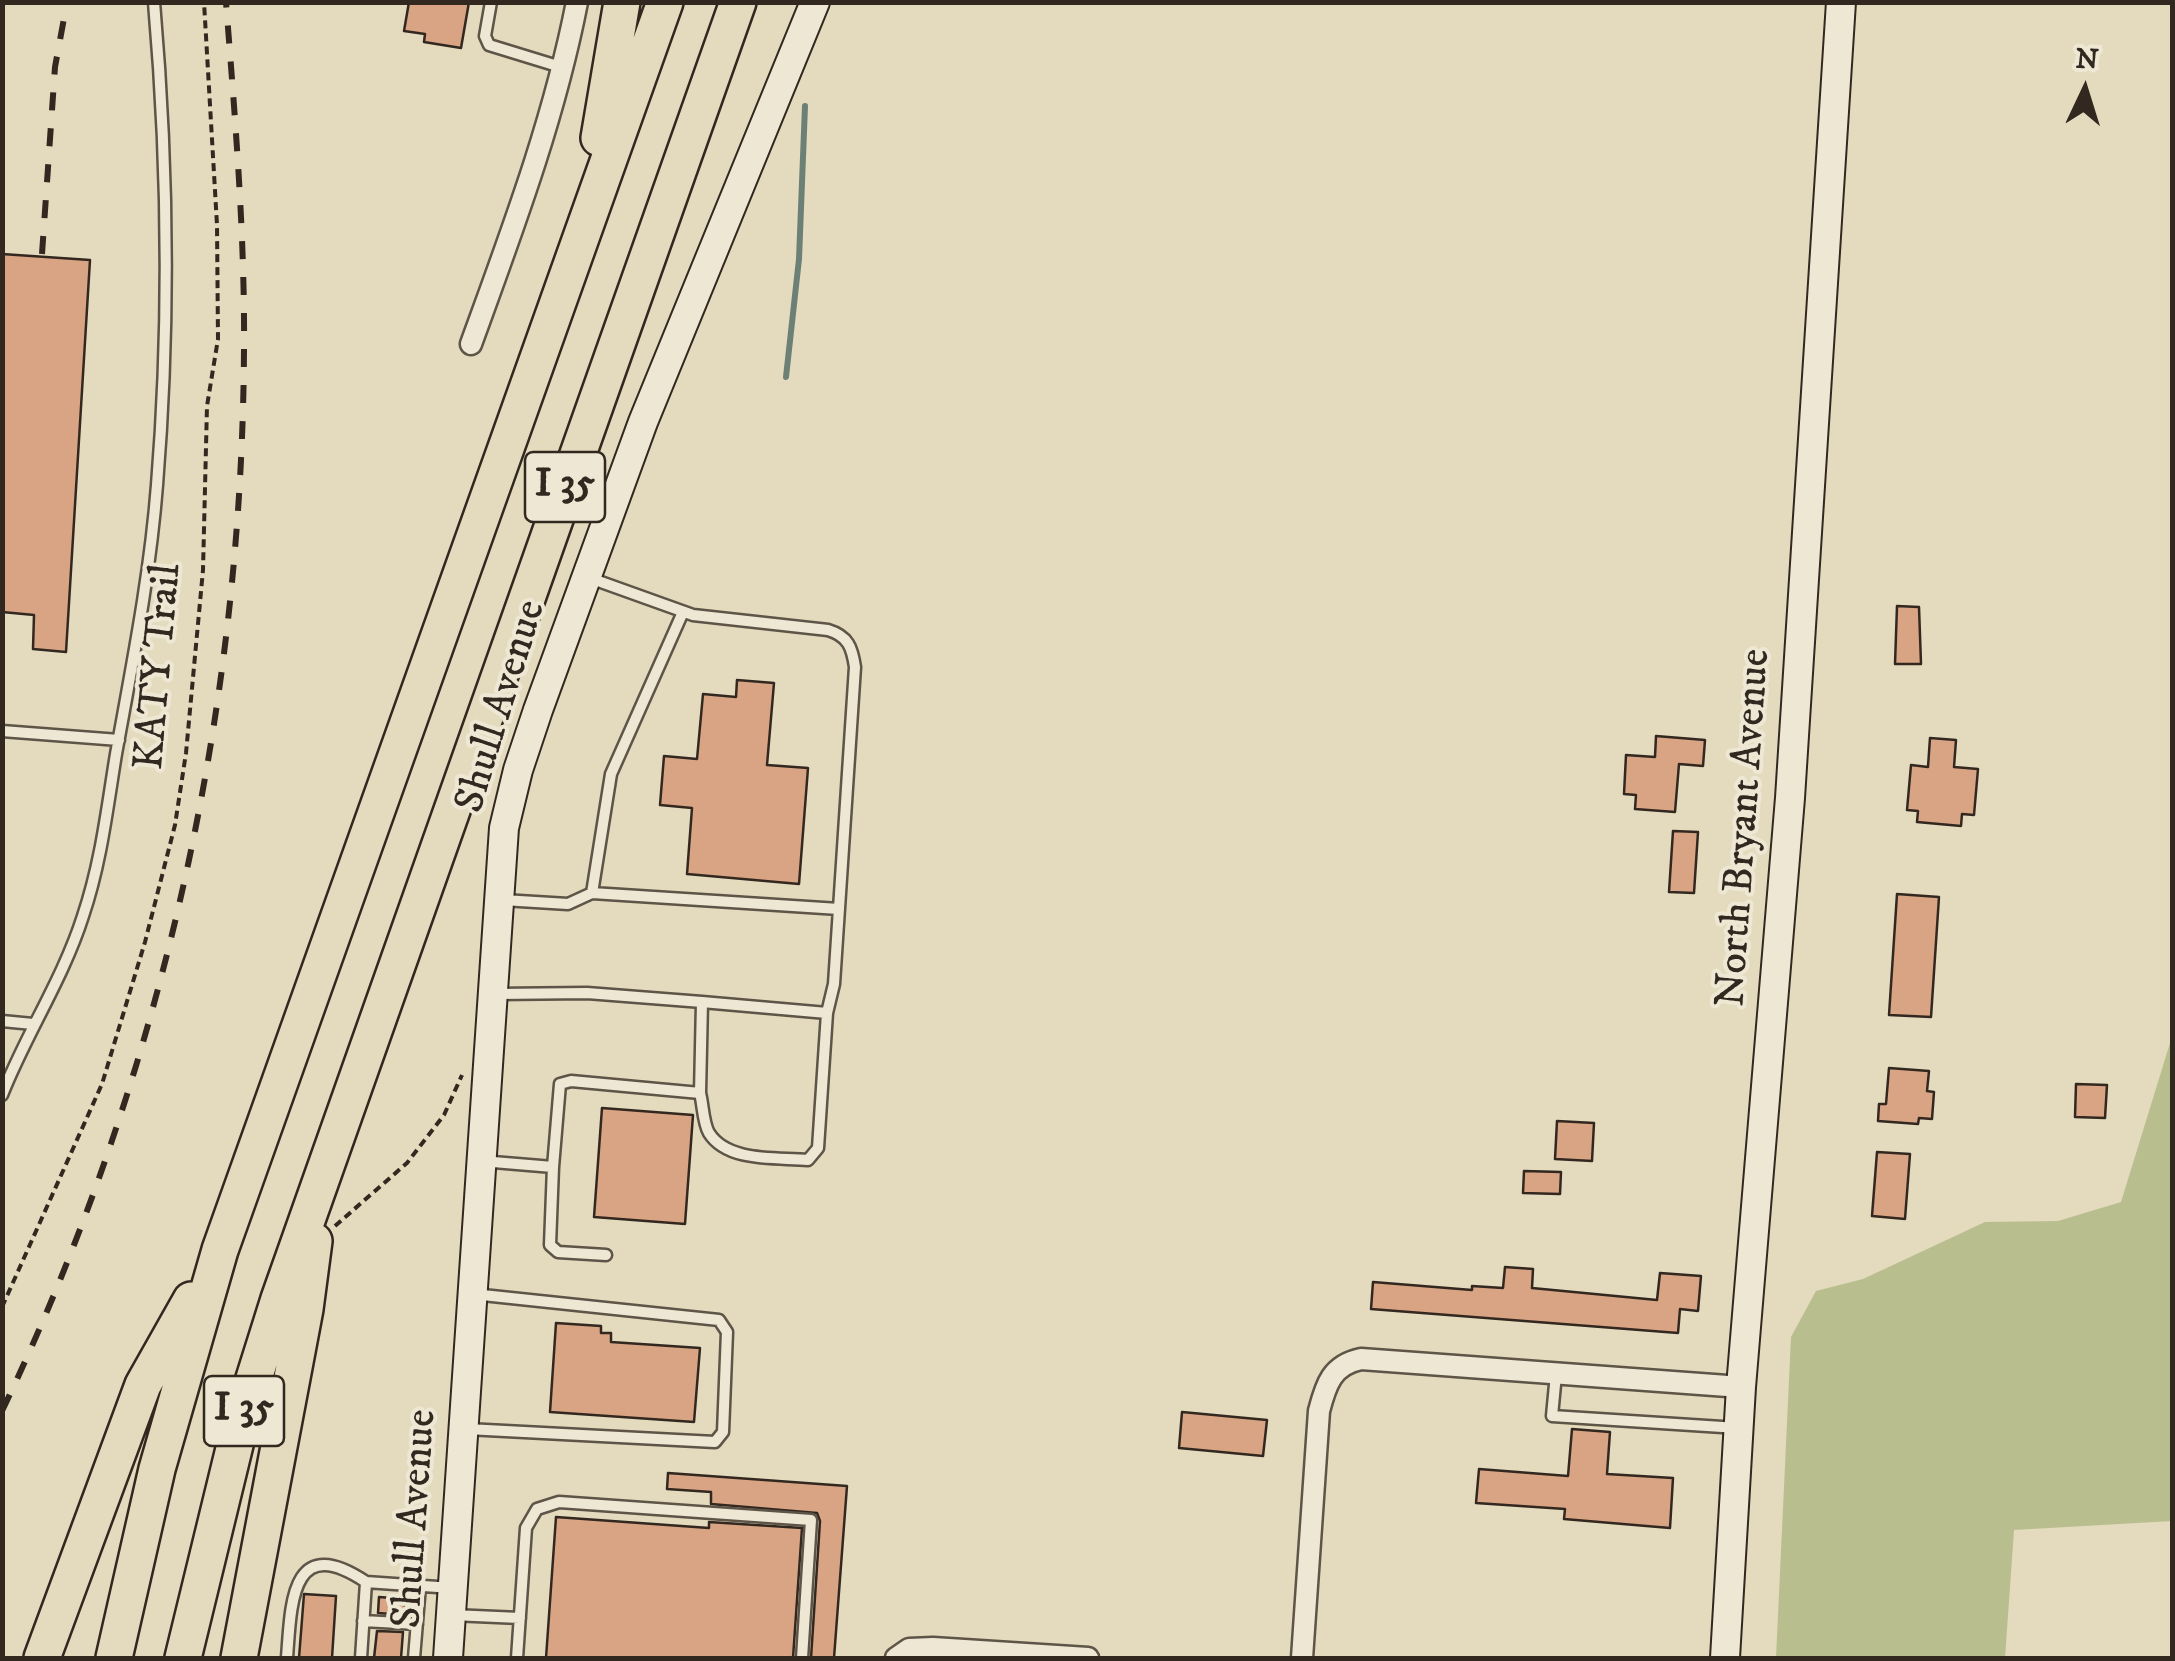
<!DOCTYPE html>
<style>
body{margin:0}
#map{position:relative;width:2175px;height:1661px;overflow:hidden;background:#e4dabd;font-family:"IM FELL DW Pica",serif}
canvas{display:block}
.frame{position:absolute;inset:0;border:5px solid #322820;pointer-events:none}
.north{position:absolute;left:2035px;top:40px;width:100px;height:100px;-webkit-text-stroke:8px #ede7d4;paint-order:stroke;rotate:4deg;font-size:28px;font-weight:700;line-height:40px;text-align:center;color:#322820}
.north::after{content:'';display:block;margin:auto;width:35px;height:45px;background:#322820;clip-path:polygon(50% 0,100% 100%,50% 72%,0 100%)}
</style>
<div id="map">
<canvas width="2175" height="1661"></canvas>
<div class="frame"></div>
<div class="north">N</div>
</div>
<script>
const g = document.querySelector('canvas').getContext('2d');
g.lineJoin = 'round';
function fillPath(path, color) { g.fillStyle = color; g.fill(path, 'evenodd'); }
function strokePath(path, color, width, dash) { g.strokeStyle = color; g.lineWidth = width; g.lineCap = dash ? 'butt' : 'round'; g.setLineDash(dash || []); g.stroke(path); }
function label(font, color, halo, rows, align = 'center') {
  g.font = font + ' "IM FELL DW Pica",serif'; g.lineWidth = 8; g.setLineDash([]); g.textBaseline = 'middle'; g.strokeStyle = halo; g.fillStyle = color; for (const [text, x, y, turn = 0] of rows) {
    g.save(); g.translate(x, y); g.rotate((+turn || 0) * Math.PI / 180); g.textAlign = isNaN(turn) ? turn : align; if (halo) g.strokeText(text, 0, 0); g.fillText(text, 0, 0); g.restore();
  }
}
const green = new Path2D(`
 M 2172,1007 L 2172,1521 L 2014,1530 L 2005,1658 L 1776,1658 L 1791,1337 L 1816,1291 L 1863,1279 L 1985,1222 L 2058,1221 L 2121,1202 L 2170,1043 Z`);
const stream = new Path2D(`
 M 786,377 L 799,259 L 805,106`);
const building = new Path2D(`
 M 409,2 L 469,2 L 461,48 L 424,42 L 425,34 L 404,31 Z
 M 2,254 L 90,260 L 66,652 L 33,649 L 34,615 L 2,612 Z
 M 1897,606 L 1919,607 L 1921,664 L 1895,664 Z
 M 737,680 L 774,683 L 767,765 L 808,768 L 799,884 L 687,874 L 692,808 L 660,805 L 664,756 L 697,759 L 703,694 L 736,697 Z
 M 1656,736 L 1705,740 L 1703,766 L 1679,764 L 1675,812 L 1635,809 L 1636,795 L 1624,794 L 1626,755 L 1655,757 Z
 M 1930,738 L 1956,740 L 1954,767 L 1978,769 L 1974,815 L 1962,814 L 1961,826 L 1917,822 L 1918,811 L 1907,810 L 1911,765 L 1928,767 Z
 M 1673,831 L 1698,832 L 1694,893 L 1669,892 Z
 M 1897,894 L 1939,897 L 1931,1017 L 1889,1015 Z
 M 1889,1068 L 1929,1071 L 1927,1091 L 1934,1092 L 1932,1119 L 1919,1118 L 1918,1124 L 1878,1121 L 1879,1104 L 1886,1104 Z
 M 2076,1084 L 2107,1085 L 2105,1118 L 2075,1117 Z
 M 602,1108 L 693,1115 L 685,1224 L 594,1217 Z
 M 1557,1121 L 1594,1123 L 1592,1161 L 1555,1159 Z
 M 1877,1152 L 1910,1154 L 1905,1219 L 1872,1216 Z
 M 1524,1171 L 1561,1172 L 1560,1194 L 1523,1193 Z
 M 1505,1267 L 1533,1269 L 1532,1288 L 1657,1300 L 1660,1273 L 1701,1276 L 1698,1311 L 1680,1309 L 1678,1333 L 1371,1309 L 1373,1282 L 1472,1290 L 1472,1286 L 1503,1288 Z
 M 556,1323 L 601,1326 L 601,1333 L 611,1333 L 611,1342 L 700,1348 L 694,1422 L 550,1412 Z
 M 1182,1412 L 1267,1420 L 1263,1456 L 1179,1448 Z
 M 1572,1429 L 1610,1432 L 1607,1474 L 1673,1478 L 1670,1528 L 1564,1519 L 1565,1509 L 1476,1503 L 1479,1469 L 1568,1476 Z
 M 668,1473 L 847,1486 L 834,1658 L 811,1658 L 820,1521 L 817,1513 L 711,1504 L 711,1492 L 667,1489 Z
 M 556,1517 L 709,1528 L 709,1522 L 802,1528 L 793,1658 L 546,1658 Z
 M 304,1594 L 336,1596 L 332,1658 L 299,1658 Z
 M 379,1597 L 406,1599 L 404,1615 L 378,1613 Z
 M 377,1631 L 403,1632 L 401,1658 L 374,1658 Z`);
const path = new Path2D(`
 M 335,1226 L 407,1163 L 444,1115 L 462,1075
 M 2,1307 L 102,1084 L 145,942 L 175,825 L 186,753 L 203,570 L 207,406 L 218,339 L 217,225 L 204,2`);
const lane = new Path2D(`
 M 491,2 L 485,36 L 489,45 L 564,68
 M 587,577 L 693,615 L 828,630 C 848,636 852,647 855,667 L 834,984 L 827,1013 L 702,1002
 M 2,731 L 119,740
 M 592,893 L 611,774 L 683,612
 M 503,900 L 568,904 L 592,893 L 839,909
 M 2,1021 L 33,1024
 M 700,1093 C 703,1104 703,1123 709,1133 C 728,1163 778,1157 808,1160 L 818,1148 L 827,1013
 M 2,1095 C 26,1034 63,979 83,916 C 101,863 107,809 116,754 C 132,665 150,576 157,485 C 170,325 168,162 154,2
 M 481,1161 L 553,1167 L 560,1084 L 571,1081 L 700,1093 L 702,1002 L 587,993 L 496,994
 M 553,1167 L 550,1245 L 558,1252 L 606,1255
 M 1556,1374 L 1552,1416 L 1738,1428
 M 467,1429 L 715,1442 L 723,1432 L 727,1332 L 719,1320 L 473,1294
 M 452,1615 L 520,1618
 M 363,1621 L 417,1624
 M 287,1658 C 291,1603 291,1532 366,1582
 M 361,1658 L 366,1582 L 452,1588
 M 414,1658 L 420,1586
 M 517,1658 L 526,1528 L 537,1509 L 559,1502 L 811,1520 L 802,1658`);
const street = new Path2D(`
 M 471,344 C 512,231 554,120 577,2
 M 896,1658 L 909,1649 L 933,1648 L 1088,1658
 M 1302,1658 L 1319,1411 C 1326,1384 1332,1365 1361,1359 L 1741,1387`);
const secondary = new Path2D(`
 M 448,1658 L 504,828 L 518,770 L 538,710 L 643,422 L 815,2
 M 1725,1658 L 1741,1387 L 1790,798 L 1841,2`);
const highway = new Path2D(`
 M 599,138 L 622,2
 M 42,1658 L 143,1385 L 191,1300
 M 114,1658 L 157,1469 L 220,1250 L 665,2
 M 183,1658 L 241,1420 L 279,1299 L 738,2
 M 239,1658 L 305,1309 L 314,1241`);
const rail = new Path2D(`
 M 42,254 L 55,67 L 67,2
 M 2,1411 C 160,1081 242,716 244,350 C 245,234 235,118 226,2`);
const shields = [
 [565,487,80],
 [244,1411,80]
];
const shieldNames = [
 ["I 35",565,487],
 ["I 35",244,1411]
];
const streetNames = [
 ["KATY Trail",161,667,-85],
 ["Shull Avenue",503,707,-73],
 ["North Bryant Avenue",1746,828,-86],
 ["Shull Avenue",417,1519,-86]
];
fillPath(green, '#b9be8e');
strokePath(stream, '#6d8075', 6);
fillPath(building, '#d9a483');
strokePath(building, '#322820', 2.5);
strokePath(lane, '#5e5447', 15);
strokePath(street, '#5e5447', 25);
strokePath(secondary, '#322820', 32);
strokePath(highway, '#322820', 40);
strokePath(path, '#322820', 4, [8, 5]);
strokePath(lane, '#ede7d4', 10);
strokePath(street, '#ede7d4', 20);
strokePath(secondary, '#ede7d4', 28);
strokePath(highway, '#e4dabd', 35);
strokePath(rail, '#322820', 6, [18, 18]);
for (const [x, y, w] of shields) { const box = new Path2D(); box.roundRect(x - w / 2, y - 35, w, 70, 8); g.fillStyle = '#ede7d4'; g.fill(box); strokePath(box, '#322820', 2.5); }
label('bold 40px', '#322820', null, shieldNames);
label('42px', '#322820', '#ede7d4', streetNames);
</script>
